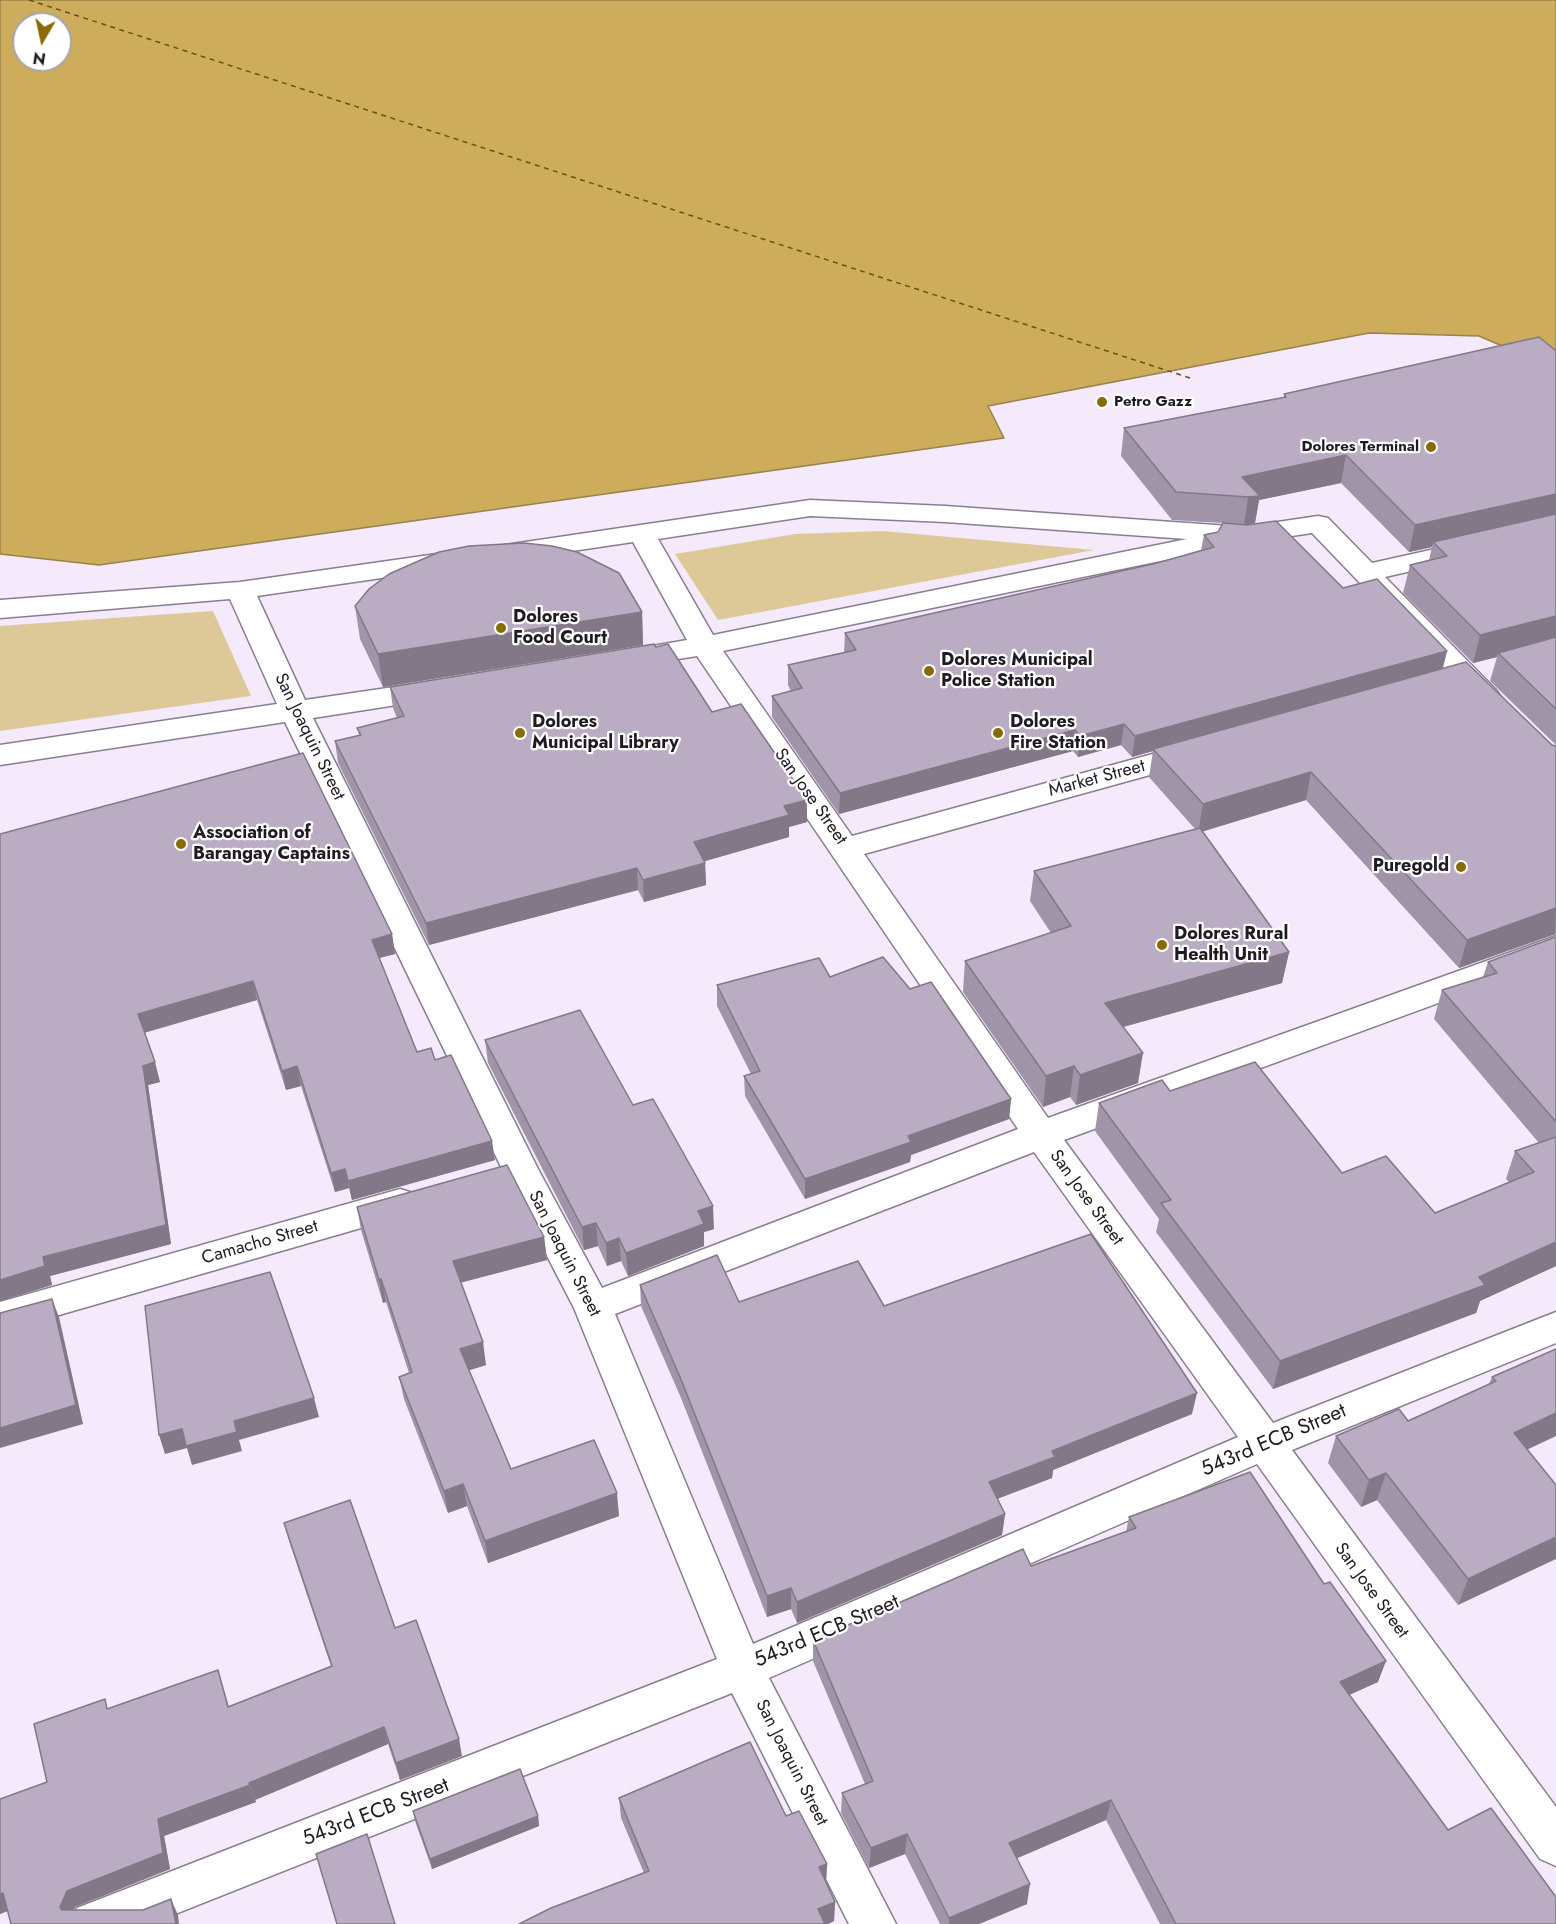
<!DOCTYPE html>
<style>
body{margin:0}
#map{position:relative;width:1556px;height:1924px;overflow:hidden;background:#f5e9fc;font-family:Jost,sans-serif}
canvas{display:block}
.north{position:absolute;left:12px;top:12px;width:60px;height:60px;box-sizing:border-box;background:#fff;border:2px solid #a6a4a7;border-radius:50%;rotate:189deg;font-size:16px;font-weight:700;line-height:24px;text-align:center;color:#201b23}
.north::after{content:'';display:block;margin:auto;width:21px;height:27px;background:#886a07;clip-path:polygon(50% 0,100% 100%,50% 72%,0 100%)}
</style>
<div id="map">
<canvas width="1556" height="1924"></canvas>
<div class="north">N</div>
</div>
<script>
const g = document.querySelector('canvas').getContext('2d');
g.lineJoin = 'round';
function fillPath(path, color) { g.fillStyle = color; g.fill(path, 'evenodd'); }
function strokePath(path, color, width, dash) { g.strokeStyle = color; g.lineWidth = width; g.lineCap = dash ? 'butt' : 'round'; g.setLineDash(dash || []); g.stroke(path); }
function label(font, color, halo, rows, align = 'center') {
  g.font = font + ' Jost,sans-serif'; g.lineWidth = 4.5; g.setLineDash([]); g.textBaseline = 'middle'; g.strokeStyle = halo; g.fillStyle = color; for (const [text, x, y, turn = 0] of rows) {
    g.save(); g.translate(x, y); g.rotate((+turn || 0) * Math.PI / 180); g.textAlign = isNaN(turn) ? turn : align; if (halo) g.strokeText(text, 0, 0); g.fillText(text, 0, 0); g.restore();
  }
}
const green = new Path2D(`
 M 883,531 L 1094,550 L 718,620 L 675,554 L 795,534 Z
 M 213,611 L 251,696 L 0,731 L 0,626 Z`);
const water = new Path2D(`
 M 0,0 L 1556,0 L 1556,352 L 1516,352 L 1479,336 L 1369,333 L 988,406 L 1004,438 L 99,565 L 0,554 ZM 24,24 L 60,24 L 60,60 L 24,60 Z`);
const ferry = new Path2D(`
 M 29,0 L 1193,379`);
const minor = new Path2D(`
 M 810,500 L 945,506 L 1244,527 L 1318,516 L 1328,518 L 1372,563 L 1556,522 L 1556,538 L 1385,577 L 1496,690 L 1501,697 L 1496,704 L 1486,706 L 1476,704 L 1312,533 L 1244,543 L 1216,541 L 1218,544 L 1214,550 L 1204,552 L 723,651 L 852,836 L 1193,743 L 1204,746 L 1208,753 L 1204,760 L 864,854 L 1048,1118 L 1556,936 L 1556,960 L 1064,1140 L 1273,1423 L 1556,1312 L 1556,1343 L 1292,1450 L 1556,1807 L 1556,1866 L 1540,1859 L 1257,1464 L 769,1678 L 896,1924 L 849,1924 L 732,1693 L 150,1924 L 70,1924 L 77,1908 L 717,1659 L 574,1308 L 502,1169 L 285,722 L 0,765 L 0,745 L 277,704 L 230,599 L 0,618 L 0,600 L 240,582 L 451,552 L 461,554 L 465,560 L 461,566 L 451,568 L 257,596 L 305,700 L 435,681 L 445,684 L 450,690 L 445,696 L 435,699 L 313,718 L 538,1169 L 602,1288 L 1018,1129 L 697,656 L 628,667 L 618,664 L 614,658 L 618,652 L 687,640 L 633,542 L 505,561 L 495,559 L 491,553 L 495,547 L 505,545 ZM 810,516 L 945,522 L 1187,539 L 713,635 L 658,539 ZM 1034,1152 L 1238,1437 L 753,1644 L 615,1314 Z
 M 400,1189 L 413,1193 L 418,1203 L 413,1213 L 0,1332 L 0,1302 Z`);
const wall = new Path2D(`
 M 1556,351 L 1556,745 L 1490,681 L 1497,657 L 1473,663 L 1403,593 L 1410,565 L 1429,560 L 1432,547 L 1409,552 L 1341,483 L 1259,500 L 1255,523 L 1245,525 L 1343,588 L 1447,651 L 1442,669 L 1552,745 L 1556,746 L 1556,934 L 1459,968 L 1306,800 L 1203,831 L 1289,952 L 1282,983 L 1123,1027 L 1138,1083 L 1076,1105 L 1070,1097 L 1043,1107 L 963,992 L 965,961 L 1051,933 L 1030,901 L 1034,871 L 1195,829 L 1149,777 L 1153,751 L 1132,757 L 1121,745 L 1078,757 L 1073,751 L 839,814 L 772,717 L 772,696 L 791,691 L 788,685 L 788,665 L 844,652 L 845,633 L 1157,563 L 1201,550 L 1204,535 L 1218,532 L 1223,523 L 1172,520 L 1121,456 L 1124,428 L 1284,397 L 1284,394 Z
 M 355,606 L 642,612 L 643,645 L 383,687 L 360,639 Z
 M 656,647 L 807,822 L 789,827 L 789,837 L 705,861 L 706,885 L 644,902 L 638,890 L 429,945 L 338,763 L 335,741 L 359,735 L 357,728 L 397,718 L 393,708 L 390,687 Z
 M 0,834 L 392,934 L 395,954 L 379,958 L 417,1052 L 435,1060 L 495,1160 L 352,1200 L 349,1188 L 335,1192 L 301,1086 L 286,1090 L 257,1000 L 144,1033 L 160,1082 L 148,1085 L 171,1244 L 50,1276 L 52,1285 L 0,1301 Z
 M 1556,937 L 1556,1266 L 1480,1301 L 1476,1313 L 1273,1389 L 1156,1232 L 1159,1219 L 1095,1131 L 1099,1103 L 1170,1091 L 1342,1173 L 1435,1213 L 1509,1182 L 1506,1179 L 1515,1151 L 1539,1143 L 1434,1019 L 1442,990 L 1483,977 L 1488,962 Z
 M 830,977 L 910,989 L 1011,1099 L 1009,1119 L 911,1155 L 910,1162 L 805,1199 L 745,1096 L 744,1076 L 751,1074 L 717,1006 L 717,985 Z
 M 485,1040 L 633,1105 L 714,1229 L 704,1232 L 704,1246 L 628,1276 L 621,1261 L 607,1266 L 598,1246 L 584,1250 L 488,1063 Z
 M 357,1207 L 544,1237 L 547,1260 L 461,1282 L 486,1365 L 469,1370 L 511,1469 L 619,1516 L 488,1563 L 467,1506 L 448,1513 L 404,1399 L 399,1377 L 409,1373 L 386,1302 L 383,1303 L 361,1230 Z
 M 640,1285 L 739,1302 L 884,1306 L 1192,1414 L 1053,1470 L 1052,1478 L 997,1499 L 1005,1514 L 1002,1535 L 797,1623 L 791,1609 L 767,1617 L 681,1398 L 641,1306 Z
 M 1556,1349 L 1527,1449 L 1458,1605 L 1377,1500 L 1361,1507 L 1328,1463 L 1336,1436 L 1408,1421 L 1489,1384 L 1492,1377 Z
 M 1129,1517 L 1378,1682 L 1349,1695 L 1448,1830 L 1556,1924 L 1160,1924 L 1106,1820 L 1017,1858 L 1027,1904 L 979,1924 L 940,1924 L 905,1854 L 869,1868 L 841,1813 L 842,1793 L 865,1784 L 813,1661 L 813,1640 L 1031,1566 L 1126,1532 Z
 M 284,1523 L 395,1628 L 462,1756 L 400,1780 L 388,1744 L 255,1800 L 256,1802 L 164,1836 L 170,1869 L 75,1907 L 74,1910 L 178,1915 L 8,1911 L 0,1914 L 0,1799 L 47,1782 L 109,1708 L 223,1687 L 229,1707 L 331,1666 L 289,1541 Z
 M 619,1798 L 786,1816 L 827,1864 L 826,1883 L 835,1902 L 834,1921 L 828,1924 L 519,1924 L 644,1873 L 621,1818 Z
 M 413,1811 L 538,1816 L 539,1826 L 432,1869 L 415,1821 Z`);
const shadedWall = new Path2D(`
 M 1346,455 L 1341,483 L 1259,500 L 1255,523 L 1244,525 L 1248,497 L 1242,477 Z
 M 1556,494 L 1556,518 L 1433,542 L 1432,547 L 1409,552 L 1415,525 Z
 M 642,612 L 643,645 L 383,687 L 378,654 Z
 M 1556,616 L 1556,642 L 1498,653 L 1497,657 L 1473,663 L 1480,635 Z
 M 1447,651 L 1442,672 L 1153,749 L 1153,751 L 1132,757 L 1135,736 Z
 M 1124,724 L 1121,745 L 1078,757 L 1080,736 Z
 M 1075,730 L 1073,751 L 839,814 L 840,793 Z
 M 1311,772 L 1306,800 L 1198,833 L 1203,804 Z
 M 807,800 L 807,822 L 789,827 L 789,837 L 695,864 L 694,842 L 784,806 Z
 M 705,863 L 706,885 L 644,902 L 643,880 Z
 M 637,868 L 638,890 L 429,945 L 426,923 Z
 M 1556,908 L 1555,934 L 1459,968 L 1467,940 Z
 M 392,934 L 395,954 L 375,959 L 372,940 Z
 M 1289,952 L 1282,983 L 1101,1033 L 1105,1003 Z
 M 253,981 L 257,1000 L 143,1033 L 138,1014 Z
 M 1143,1053 L 1138,1083 L 1076,1105 L 1080,1075 Z
 M 155,1062 L 160,1082 L 148,1085 L 171,1244 L 50,1276 L 52,1285 L 0,1301 L 0,1280 L 43,1257 L 143,1066 Z
 M 297,1066 L 301,1086 L 286,1090 L 282,1071 Z
 M 1074,1066 L 1070,1097 L 1043,1107 L 1046,1076 Z
 M 1011,1099 L 1009,1119 L 911,1155 L 910,1162 L 805,1199 L 805,1179 L 908,1136 Z
 M 492,1141 L 495,1160 L 352,1200 L 348,1181 Z
 M 345,1169 L 349,1188 L 335,1192 L 331,1173 Z
 M 713,1206 L 714,1229 L 704,1232 L 704,1246 L 628,1276 L 626,1253 L 698,1211 Z
 M 596,1223 L 598,1246 L 584,1250 L 582,1227 Z
 M 544,1237 L 547,1260 L 456,1284 L 453,1261 Z
 M 619,1238 L 621,1261 L 607,1266 L 606,1243 Z
 M 1556,1242 L 1556,1266 L 1480,1301 L 1476,1313 L 1273,1389 L 1280,1361 L 1479,1277 Z
 M 381,1279 L 386,1302 L 383,1303 L 379,1280 Z
 M 52,1299 L 59,1317 L 83,1424 L 0,1448 L 0,1428 Z
 M 483,1342 L 486,1365 L 464,1372 L 460,1349 Z
 M 1197,1393 L 1192,1414 L 1053,1470 L 1052,1478 L 986,1503 L 989,1482 L 1052,1451 Z
 M 314,1398 L 319,1417 L 239,1440 L 242,1451 L 192,1465 L 187,1448 L 165,1454 L 159,1435 L 182,1429 Z
 M 1556,1413 L 1556,1436 L 1503,1461 L 1514,1433 Z
 M 1386,1473 L 1377,1500 L 1361,1507 L 1369,1480 Z
 M 463,1484 L 467,1506 L 448,1513 L 444,1491 Z
 M 617,1493 L 619,1516 L 488,1563 L 485,1541 Z
 M 1005,1514 L 1002,1535 L 797,1623 L 797,1602 Z
 M 1556,1537 L 1556,1559 L 1458,1605 L 1468,1579 Z
 M 791,1588 L 791,1609 L 767,1617 L 767,1596 Z
 M 1386,1661 L 1378,1682 L 1333,1702 L 1340,1682 Z
 M 384,1727 L 388,1744 L 255,1800 L 249,1783 Z
 M 459,1739 L 462,1756 L 400,1780 L 396,1763 Z
 M 250,1785 L 256,1802 L 164,1836 L 170,1869 L 75,1907 L 68,1923 L 60,1907 L 67,1891 L 158,1819 Z
 M 1111,1800 L 1106,1820 L 1006,1863 L 1009,1843 Z
 M 538,1816 L 539,1826 L 432,1869 L 430,1859 Z
 M 907,1834 L 905,1854 L 869,1868 L 871,1848 Z
 M 827,1864 L 826,1884 L 819,1867 Z
 M 1030,1884 L 1027,1904 L 979,1924 L 949,1924 L 949,1918 Z
 M 3,1893 L 12,1909 L 0,1914 L 0,1894 Z
 M 171,1899 L 178,1915 L 179,1924 L 176,1924 Z
 M 835,1902 L 834,1921 L 828,1924 L 818,1924 L 818,1909 Z`);
const building = new Path2D(`
 M 1539,337 L 1556,351 L 1556,494 L 1415,525 L 1346,455 L 1242,477 L 1260,496 L 1248,497 L 1176,492 L 1124,428 L 1286,397 L 1284,394 Z
 M 1556,514 L 1556,616 L 1480,635 L 1410,565 L 1447,556 L 1433,542 Z
 M 1276,521 L 1343,588 L 1377,579 L 1447,651 L 1135,736 L 1124,724 L 1080,736 L 1075,730 L 840,793 L 772,696 L 802,688 L 788,665 L 856,650 L 845,633 L 1157,563 L 1214,547 L 1204,535 L 1218,532 L 1223,523 L 1247,525 Z
 M 524,543 L 552,546 L 577,552 L 619,573 L 642,612 L 378,654 L 355,606 L 369,589 L 389,574 L 439,552 L 469,546 Z
 M 1556,637 L 1556,709 L 1498,653 Z
 M 654,644 L 656,647 L 668,644 L 712,712 L 741,704 L 807,800 L 784,806 L 789,815 L 694,842 L 705,863 L 643,880 L 637,868 L 426,923 L 335,741 L 361,735 L 357,728 L 404,716 L 390,687 Z
 M 1466,662 L 1552,745 L 1556,746 L 1556,908 L 1467,940 L 1311,772 L 1203,804 L 1153,749 Z
 M 303,753 L 392,934 L 372,940 L 417,1052 L 431,1048 L 435,1060 L 451,1055 L 492,1141 L 348,1181 L 345,1169 L 331,1173 L 297,1066 L 282,1071 L 253,981 L 138,1014 L 155,1062 L 143,1066 L 166,1225 L 43,1257 L 45,1266 L 0,1280 L 0,834 Z
 M 1200,828 L 1289,952 L 1105,1003 L 1143,1053 L 1080,1075 L 1074,1066 L 1046,1076 L 965,961 L 1071,926 L 1034,871 Z
 M 1556,937 L 1556,1122 L 1442,990 L 1497,973 L 1488,962 Z
 M 883,957 L 910,989 L 931,982 L 1011,1099 L 908,1136 L 911,1142 L 805,1179 L 744,1076 L 760,1071 L 717,985 L 819,958 L 830,977 Z
 M 580,1010 L 633,1105 L 653,1099 L 713,1206 L 698,1211 L 704,1224 L 626,1253 L 619,1238 L 606,1243 L 596,1223 L 582,1227 L 485,1040 Z
 M 1255,1062 L 1342,1173 L 1386,1156 L 1435,1213 L 1534,1172 L 1515,1151 L 1556,1137 L 1556,1242 L 1479,1277 L 1485,1285 L 1280,1361 L 1161,1203 L 1171,1200 L 1099,1103 L 1162,1080 L 1170,1091 Z
 M 507,1165 L 544,1237 L 453,1261 L 483,1342 L 460,1349 L 511,1469 L 594,1440 L 617,1493 L 485,1541 L 463,1484 L 444,1491 L 399,1377 L 412,1372 L 381,1279 L 379,1280 L 357,1207 Z
 M 1091,1234 L 1197,1393 L 1052,1451 L 1055,1457 L 989,1482 L 1005,1514 L 797,1602 L 791,1588 L 767,1596 L 680,1377 L 640,1285 L 717,1255 L 739,1302 L 858,1261 L 884,1306 Z
 M 270,1272 L 314,1398 L 234,1421 L 237,1432 L 186,1446 L 182,1429 L 159,1435 L 145,1306 Z
 M 52,1299 L 76,1405 L 0,1428 L 0,1313 Z
 M 1556,1349 L 1556,1413 L 1514,1433 L 1556,1485 L 1556,1537 L 1468,1579 L 1386,1473 L 1369,1480 L 1336,1436 L 1399,1409 L 1408,1421 L 1496,1381 L 1492,1377 Z
 M 1250,1472 L 1324,1584 L 1330,1582 L 1386,1661 L 1340,1682 L 1448,1830 L 1491,1808 L 1556,1897 L 1556,1924 L 1176,1924 L 1111,1800 L 1009,1843 L 1030,1884 L 949,1918 L 907,1834 L 871,1848 L 842,1793 L 873,1781 L 813,1640 L 1023,1549 L 1031,1566 L 1136,1528 L 1129,1517 Z
 M 350,1500 L 395,1628 L 416,1620 L 459,1739 L 396,1763 L 384,1727 L 249,1783 L 250,1785 L 158,1819 L 163,1853 L 67,1891 L 60,1907 L 62,1910 L 143,1910 L 171,1899 L 176,1924 L 11,1924 L 3,1893 L 0,1894 L 0,1799 L 47,1782 L 34,1724 L 105,1699 L 107,1709 L 218,1670 L 228,1707 L 332,1666 L 284,1523 Z
 M 750,1742 L 786,1816 L 799,1811 L 827,1864 L 819,1867 L 835,1902 L 818,1909 L 825,1924 L 519,1924 L 551,1908 L 649,1871 L 619,1798 Z
 M 520,1769 L 538,1816 L 430,1859 L 413,1811 Z
 M 367,1834 L 395,1924 L 337,1924 L 316,1854 Z`);
const markers = [
 [1102,402,6,"#886a07"],
 [1431,447,6,"#886a07"],
 [501,628,6,"#886a07"],
 [929,671,6,"#886a07"],
 [520,733,6,"#886a07"],
 [998,733,6,"#886a07"],
 [181,844,6,"#886a07"],
 [1461,867,6,"#886a07"],
 [1162,945,6,"#886a07"]
];
const farPoinames = [
 ["Petro Gazz",1114,402],
 ["Dolores Terminal",1419,447,"right"]
];
const poiNames = [
 ["Dolores",513,618],
 ["Food Court",513,639],
 ["Dolores Municipal",941,661],
 ["Police Station",941,682],
 ["Dolores",532,723],
 ["Municipal Library",532,744],
 ["Dolores",1010,723],
 ["Fire Station",1010,744],
 ["Association of",193,834],
 ["Barangay Captains",193,855],
 ["Puregold",1449,867,"right"],
 ["Dolores Rural",1174,935],
 ["Health Unit",1174,956]
];
const streetNames = [
 ["San Joaquin Street",309,737,64],
 ["Market Street",1097,779,-15],
 ["San Jose Street",810,797,55],
 ["San Jose Street",1086,1198,54],
 ["Camacho Street",260,1243,-16],
 ["San Joaquin Street",564,1254,63],
 ["San Jose Street",1371,1591,54],
 ["San Joaquin Street",791,1763,63]
];
const nearStreetnames = [
 ["543rd ECB Street",1274,1441,-23],
 ["543rd ECB Street",827,1632,-23],
 ["543rd ECB Street",376,1813,-21]
];
fillPath(green, '#ddc997');
fillPath(water, '#cdad5c');
strokePath(water, '#99814b', 1.5);
strokePath(ferry, '#685315', 1.5, [5, 4.5]);
strokePath(minor, '#897d92', 3);
fillPath(minor, '#fff');
fillPath(wall, '#a094a8');
fillPath(shadedWall, '#827888');
fillPath(building, '#baacc3');
strokePath(building, '#827888', 1.5);
for (const [x, y, r, color] of markers) { const dot = new Path2D(); dot.arc(x, y, r, 0, 2 * Math.PI); g.fillStyle = color; g.fill(dot); strokePath(dot, '#fff', 2); }
label('bold 15px', '#201b23', '#fff', farPoinames, 'left');
label('bold 18px', '#201b23', '#fff', poiNames, 'left');
label('18px', '#201b23', '#fff', streetNames);
label('21px', '#201b23', '#fff', nearStreetnames);
</script>
